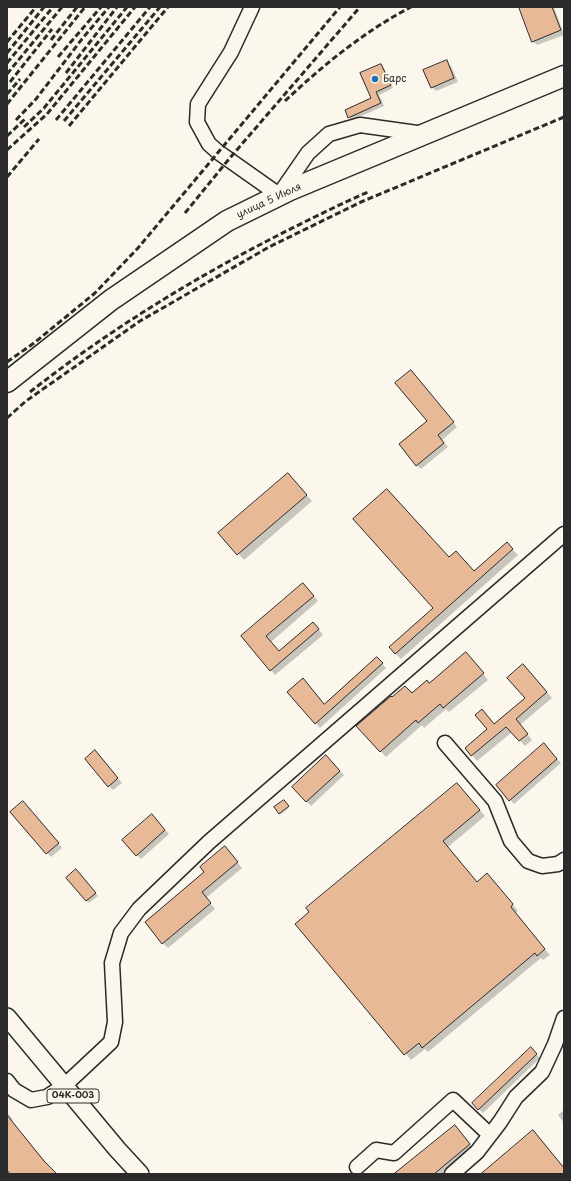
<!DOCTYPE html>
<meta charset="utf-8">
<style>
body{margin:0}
#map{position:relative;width:571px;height:1181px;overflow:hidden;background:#fbf7ec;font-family:"Playpen Sans",sans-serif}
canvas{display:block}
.frame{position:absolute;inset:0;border:8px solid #2b2b2b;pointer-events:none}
</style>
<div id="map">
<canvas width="571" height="1181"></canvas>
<div class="frame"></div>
</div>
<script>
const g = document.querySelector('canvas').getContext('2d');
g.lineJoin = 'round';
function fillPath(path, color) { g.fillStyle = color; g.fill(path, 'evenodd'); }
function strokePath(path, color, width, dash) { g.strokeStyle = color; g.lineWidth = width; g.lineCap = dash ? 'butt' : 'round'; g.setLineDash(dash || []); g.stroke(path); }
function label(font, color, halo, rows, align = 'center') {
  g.font = font + ' "Playpen Sans",sans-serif'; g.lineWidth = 4; g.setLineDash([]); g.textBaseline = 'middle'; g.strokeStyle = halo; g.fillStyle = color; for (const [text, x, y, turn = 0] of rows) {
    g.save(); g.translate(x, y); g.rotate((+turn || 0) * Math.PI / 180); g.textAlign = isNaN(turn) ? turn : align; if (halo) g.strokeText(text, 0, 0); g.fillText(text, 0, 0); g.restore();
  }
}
const shadow = new Path2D(`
 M 520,7 L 554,7 L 564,35 L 537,45 L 533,41 Z
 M 446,62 L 451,66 L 458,82 L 436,91 L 432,87 Z
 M 381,65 L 384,68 L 393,88 L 379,95 L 384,106 L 352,120 L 349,117 L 372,99 Z
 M 415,375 L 457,427 L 442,440 L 448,447 L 421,469 L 417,465 L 428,422 Z
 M 293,480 L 312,501 L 244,560 L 220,533 Z
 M 507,544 L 518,555 L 401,659 L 395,653 L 435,608 L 449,558 L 475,573 Z
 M 308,589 L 318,601 L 271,642 L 279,652 L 318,628 L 323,635 L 275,675 L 242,636 Z
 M 377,658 L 386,668 L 320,728 L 289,692 L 307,684 L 325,705 Z
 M 471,659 L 488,680 L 449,712 L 446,709 L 424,728 L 422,725 L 386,757 L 357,726 L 392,699 L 412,694 Z
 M 528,671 L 552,698 L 520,725 L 532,740 L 525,746 L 512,732 L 477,761 L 466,748 L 488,730 L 482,710 L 495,725 L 526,698 Z
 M 548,749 L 561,763 L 514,804 L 497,786 Z
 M 99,755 L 122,783 L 113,790 L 109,786 Z
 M 326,757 L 344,775 L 311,806 L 293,787 Z
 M 462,789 L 485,816 L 448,847 L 477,882 L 492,880 L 518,911 L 515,913 L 550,955 L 543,960 L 541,958 L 428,1052 L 425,1049 L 411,1060 L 296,924 Z
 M 284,801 L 289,808 L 281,814 L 276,807 Z
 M 27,806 L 62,848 L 51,857 L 47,853 Z
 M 156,820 L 169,834 L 141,859 L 137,855 Z
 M 230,853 L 242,868 L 206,898 L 215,909 L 168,948 L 163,943 Z
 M 78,873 L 98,896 L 89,903 L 67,878 Z
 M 531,1048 L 540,1058 L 483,1113 L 473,1103 Z
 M 564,1110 L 564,1123 L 558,1115 Z
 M 7,1112 L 13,1120 L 12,1122 L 56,1174 L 12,1174 L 7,1169 Z
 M 460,1132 L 475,1150 L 446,1174 L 396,1174 Z`);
const building = new Path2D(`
 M 519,7 L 552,7 L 561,30 L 532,42 Z
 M 447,60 L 454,78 L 431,88 L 423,70 Z
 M 381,64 L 391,85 L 376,92 L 381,103 L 348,118 L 345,110 L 371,98 L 360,73 Z
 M 411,370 L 454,422 L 438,435 L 444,443 L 416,466 L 399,444 L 427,421 L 395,383 Z
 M 288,473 L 307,495 L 237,555 L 218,533 Z
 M 387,489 L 449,557 L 456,551 L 474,571 L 507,542 L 513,549 L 395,654 L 389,647 L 433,608 L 353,519 Z
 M 303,583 L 314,596 L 266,636 L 279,651 L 313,622 L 319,629 L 270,671 L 241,636 Z
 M 466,652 L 484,673 L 443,708 L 440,704 L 418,723 L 416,720 L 380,752 L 356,726 L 391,696 L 392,697 L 405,686 L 412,693 L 427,680 L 429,683 Z
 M 377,657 L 383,663 L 315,724 L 287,692 L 303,678 L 324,704 Z
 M 523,664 L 547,692 L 516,719 L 528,734 L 519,741 L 506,727 L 471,756 L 465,748 L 487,729 L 475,715 L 482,709 L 494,724 L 525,698 L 507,678 Z
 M 544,743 L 557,759 L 509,801 L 496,785 Z
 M 95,750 L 118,778 L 108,787 L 85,759 Z
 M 326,755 L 340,771 L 306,802 L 292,787 Z
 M 457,783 L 480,810 L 443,841 L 477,882 L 487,873 L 513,904 L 511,907 L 545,949 L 537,956 L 535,953 L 422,1048 L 419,1043 L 404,1055 L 295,924 L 309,912 L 306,908 Z
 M 284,800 L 289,806 L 279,814 L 274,807 Z
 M 23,801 L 59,843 L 46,854 L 10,812 Z
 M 152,814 L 165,830 L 136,856 L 122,840 Z
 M 225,846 L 238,862 L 202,892 L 211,903 L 162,944 L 145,922 L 204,872 L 200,867 Z
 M 76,869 L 96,893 L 86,901 L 66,878 Z
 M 531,1047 L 537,1054 L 478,1110 L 472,1103 Z
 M 7,1115 L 44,1161 L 57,1174 L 10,1174 L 7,1170 Z
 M 455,1125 L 470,1144 L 434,1174 L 394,1174 Z
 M 533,1130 L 564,1168 L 564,1174 L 481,1174 Z`);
const minor = new Path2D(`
 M 252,7 L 231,52 L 198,104 L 197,122 L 209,144 L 218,152 L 279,195 L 308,153 L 329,134 L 360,125 L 424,134
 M 445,743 L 495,801 L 511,841 L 528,861 L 542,866 L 558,864 L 564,860
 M 7,1081 L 14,1090 L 31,1100 L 47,1097 L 64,1086 L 111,1042 L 115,1022 L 112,963 L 121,933 L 139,909 L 209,842 L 564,534
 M 357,1167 L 376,1150 L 394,1153 L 453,1100 L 490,1135
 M 452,1174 L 477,1152 L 500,1122 L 516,1097 L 542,1072 L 555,1044 L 564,1018`);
const major = new Path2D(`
 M 7,1017 L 117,1149 L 140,1174`);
const highway = new Path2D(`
 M 7,382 L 111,300 L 227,221 L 290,190 L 564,76`);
const rail = new Path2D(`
 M 51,40 L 77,7
 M 7,42 L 36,7
 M 7,53 L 44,7
 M 58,57 L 101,7
 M 7,63 L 53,7
 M 66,73 L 117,7
 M 7,74 L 62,7
 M 10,82 L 52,29
 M 7,94 L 20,79
 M 285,101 C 323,65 365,31 411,7
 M 7,104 L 85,7
 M 16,120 L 36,99 L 82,39 L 109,7
 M 56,120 L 150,7
 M 64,121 L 160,7
 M 69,126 L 168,7
 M 24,127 L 44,108 L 127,7
 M 7,136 L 26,118
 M 7,150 L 47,114 L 135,7
 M 7,177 L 39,139
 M 185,213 L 229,159 L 360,7
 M 7,362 L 34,343 L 95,293 L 138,248 L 340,7
 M 30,392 C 104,334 184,284 267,241 C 300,224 334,207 368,192
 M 7,418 L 26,401 L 140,321 L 269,247 L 361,202 L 564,117`);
const markers = [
 [375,79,4,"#1f6fb2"]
];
const shields = [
 [73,1096,52]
];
const shieldNames = [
 ["04К-003",73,1096]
];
const poiNames = [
 ["Барс",383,79]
];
const streetNames = [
 ["улица 5 Июля",269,201,-25]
];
fillPath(shadow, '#0003');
fillPath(building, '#e7b997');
strokePath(building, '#2b2b2b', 1);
strokePath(minor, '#2b2b2b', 17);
strokePath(major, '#2b2b2b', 20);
strokePath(highway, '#2b2b2b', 23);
strokePath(minor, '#fbf7ec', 14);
strokePath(major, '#fbf7ec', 17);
strokePath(highway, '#fbf7ec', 20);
strokePath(rail, '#2b2b2b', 3, [6, 3]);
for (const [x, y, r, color] of markers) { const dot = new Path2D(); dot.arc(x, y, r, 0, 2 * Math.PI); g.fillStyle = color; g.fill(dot); strokePath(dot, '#fbf7ec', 1.5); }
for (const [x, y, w] of shields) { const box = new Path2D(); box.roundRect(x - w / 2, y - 7, w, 14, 3); g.fillStyle = '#fbf7ec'; g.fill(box); strokePath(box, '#2b2b2b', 1); }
label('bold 9px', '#2b2b2b', null, shieldNames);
label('10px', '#2b2b2b', '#fbf7ec', poiNames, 'left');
label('10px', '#2b2b2b', '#fbf7ec', streetNames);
</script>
